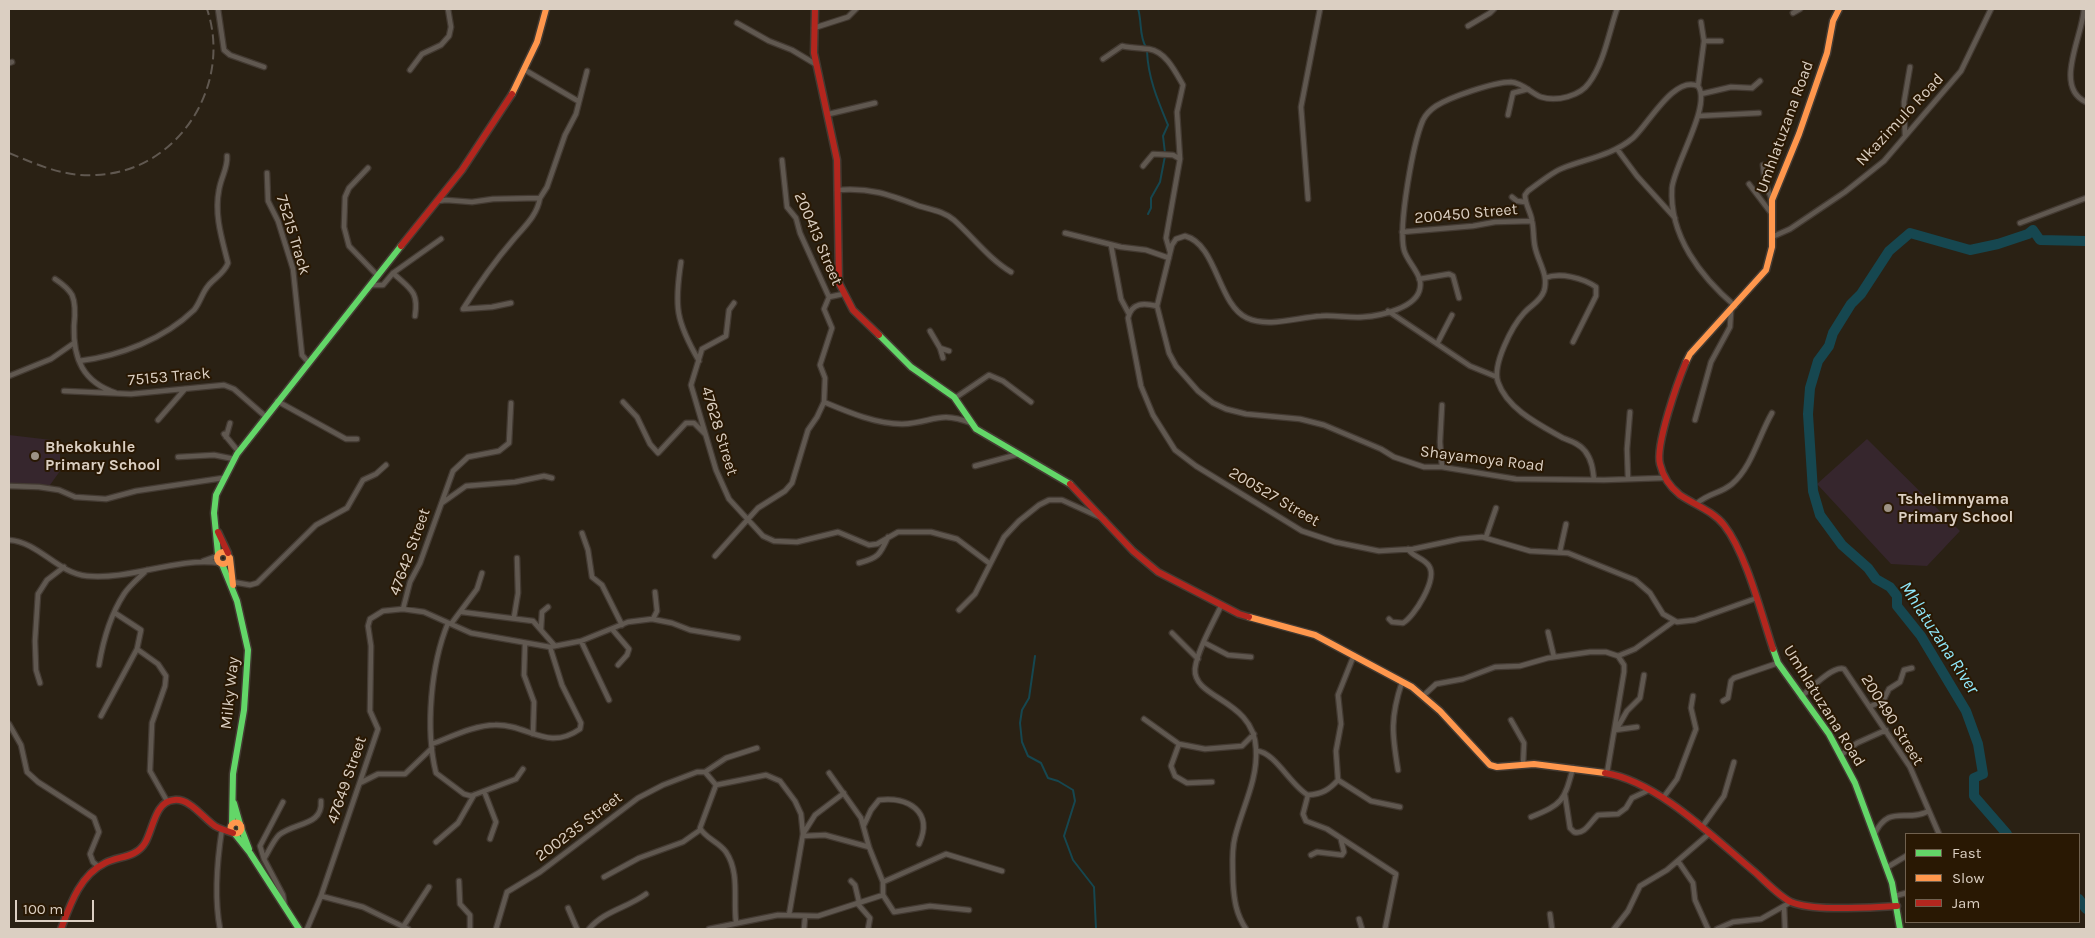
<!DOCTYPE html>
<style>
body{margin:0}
#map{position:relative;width:2095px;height:938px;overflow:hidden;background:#2a2114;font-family:Karla,sans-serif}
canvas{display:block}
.frame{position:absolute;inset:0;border:10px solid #dbcfc2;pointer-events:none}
.legend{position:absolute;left:1905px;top:833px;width:175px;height:90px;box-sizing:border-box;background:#291803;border:1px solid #70614f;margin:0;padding:6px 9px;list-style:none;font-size:15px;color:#dbcfc2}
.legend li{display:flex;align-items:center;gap:10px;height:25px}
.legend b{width:25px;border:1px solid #70614f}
.scale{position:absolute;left:15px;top:900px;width:79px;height:22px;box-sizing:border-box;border:2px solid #dbcfc2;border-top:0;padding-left:6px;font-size:15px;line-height:18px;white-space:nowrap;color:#dbcfc2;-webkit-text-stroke:4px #291803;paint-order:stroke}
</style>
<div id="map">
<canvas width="2095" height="938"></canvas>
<div class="frame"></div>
<ul class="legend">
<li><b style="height:6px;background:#63d668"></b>Fast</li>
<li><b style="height:6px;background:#ff974d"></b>Slow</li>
<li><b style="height:6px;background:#b3261e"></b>Jam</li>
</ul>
<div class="scale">100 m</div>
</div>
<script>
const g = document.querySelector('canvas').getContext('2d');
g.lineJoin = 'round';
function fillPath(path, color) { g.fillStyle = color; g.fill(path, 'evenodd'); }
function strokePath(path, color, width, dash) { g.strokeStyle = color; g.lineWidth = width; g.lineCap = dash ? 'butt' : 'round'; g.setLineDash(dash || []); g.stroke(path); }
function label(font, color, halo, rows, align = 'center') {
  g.font = font + ' Karla,sans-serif'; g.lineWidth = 4; g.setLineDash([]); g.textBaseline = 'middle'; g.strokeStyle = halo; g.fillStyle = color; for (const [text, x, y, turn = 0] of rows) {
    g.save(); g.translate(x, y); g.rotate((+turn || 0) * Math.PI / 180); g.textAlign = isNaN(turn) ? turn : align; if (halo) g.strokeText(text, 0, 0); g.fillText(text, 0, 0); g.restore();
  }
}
const education = new Path2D(`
 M 9,435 L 60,441 L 60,471 L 50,485 L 9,484 Z
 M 1867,439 L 1960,531 L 1927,566 L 1891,564 L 1817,484 Z`);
const stream = new Path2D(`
 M 1138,9 C 1142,20 1139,37 1146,47
 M 1147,51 C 1148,78 1158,101 1168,125 L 1163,136 L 1165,153
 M 1148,214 L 1151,208 L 1151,198 L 1160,182 L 1165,156
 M 1035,656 L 1029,698 L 1022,710 L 1020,723 L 1022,742 L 1028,756 L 1041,763 L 1048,778 L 1058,781 L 1073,790 L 1075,801 L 1064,836 L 1073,860 L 1094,887 L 1096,929`);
const river = new Path2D(`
 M 2007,834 L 1974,796 L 1974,778 L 1983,774 L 1978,744 L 1966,711 L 1921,636 L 1897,606 L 1897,596 L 1890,587 L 1876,579 L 1868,568 L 1842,545 L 1820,515 L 1813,491 L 1808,414 L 1810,388 L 1818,361 L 1829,346 L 1833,333 L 1851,304 L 1861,294 L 1889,251 L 1910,233 L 1970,250 L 1998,244 L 2028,234 L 2033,230 L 2040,240 L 2086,241
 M 2079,899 L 2086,909`);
const street = new Path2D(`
 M 218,9 L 224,50 L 230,55 L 264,67
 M 1617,9 C 1609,32 1604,63 1589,83 C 1580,96 1557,102 1541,97 C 1531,93 1523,83 1511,82 C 1494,82 1450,97 1436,106 C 1430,110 1426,114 1423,120 C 1413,143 1398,226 1404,250 C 1407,262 1423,275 1420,288 C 1417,308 1380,316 1363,317 C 1349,318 1335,315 1321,316 C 1298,317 1269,328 1247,318 C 1218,305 1217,244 1185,236 L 1176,239 L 1172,245 L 1157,306 L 1169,353 L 1176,366 L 1198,391 L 1213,403 L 1226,409 L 1246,414 L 1300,419 L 1324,425 L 1381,449 L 1394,457 L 1424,467 L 1442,467 L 1516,479 L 1604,480 L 1663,478
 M 2084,9 C 2083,35 2053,87 2086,102
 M 1793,13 L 1800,9
 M 737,23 L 769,41 L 792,50 L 817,65
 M 1468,26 L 1490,13 L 1494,9
 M 814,28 L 848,17 L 856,9
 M 1704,41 L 1721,41
 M 1103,59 L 1122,46 C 1131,48 1139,48 1149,49 C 1166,52 1175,71 1183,85 L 1177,112 L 1180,159 L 1166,238 L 1170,252
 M 9,63 L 12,62
 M 410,70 L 422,54 L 441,45 L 449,36 L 451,27 L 448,9
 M 525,70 L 578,101
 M 1698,86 L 1704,41 L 1701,22
 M 1701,94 L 1731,87 L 1752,88 L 1760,81
 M 829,114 L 875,103
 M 1508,115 L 1513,93 L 1528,89
 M 1698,116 L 1759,113
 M 1905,135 L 1904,102 L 1910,67
 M 1617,149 L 1637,176 L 1675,218
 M 782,160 L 787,207 L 796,218 L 800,233 L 829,297
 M 1763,165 L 1765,183 L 1772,200
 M 1143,166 L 1153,154 L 1173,155 L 1180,159
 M 368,168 L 349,188 L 345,197 L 344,227 L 349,246 L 378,276
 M 267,173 L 268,201 L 278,221 L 293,269 L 302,355 L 308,362
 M 1749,184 L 1771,213
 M 837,190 C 870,187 890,195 919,206 C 932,210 943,211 954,220 C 973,237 989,259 1011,272
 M 1512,197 L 1517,201 L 1525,202
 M 1308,199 L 1301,107 L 1320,9
 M 438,201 L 446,200 L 472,202 L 493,199 L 540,198 L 547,187 L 565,135 L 576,114 L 587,71
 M 2020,223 L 2086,198
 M 1402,232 L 1473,226 L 1495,222 L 1532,221
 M 1065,233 L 1121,247 L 1146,250 L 1169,258
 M 1772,237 L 1790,229 L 1845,192 L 1884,161 L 1961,71 L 1991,9
 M 1111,245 L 1121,299 L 1129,314
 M 681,262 C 674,307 676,321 699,361
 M 393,273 C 410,289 419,291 415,316
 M 1545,278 C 1560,272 1583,278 1596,287 L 1596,296 L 1573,342
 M 55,279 C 61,283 68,288 72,295 C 76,304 75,317 74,326 C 73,359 83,382 116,393
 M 1419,279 L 1449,274 L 1453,276 L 1459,298
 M 370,285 L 383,285 L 393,273 L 441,239
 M 829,297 L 843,294
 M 511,303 L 492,307 L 463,309 C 478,285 495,261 513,240 C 524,227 537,216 540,198
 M 734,303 L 729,310 L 726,336 L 702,349 L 691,385 L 716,470 L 729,499 L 763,536 L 774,541 L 797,542 L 838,532 L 869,545 L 877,544 L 898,532 L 931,532 L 957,539 L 989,563
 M 1157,306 C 1144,303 1132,302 1128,318 L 1141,386 L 1153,415 L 1175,450 L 1196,466 L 1302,531 L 1335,542 L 1379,551 L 1413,549 L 1460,539 L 1482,537 L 1530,551 L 1568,553 L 1635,580 L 1650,593 L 1663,614 L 1677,622 L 1695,620 L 1754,599
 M 1388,311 L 1470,366 L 1497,377
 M 930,331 L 940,348 L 943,358
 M 1437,344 L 1452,315
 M 940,348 L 949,351
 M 79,361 C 120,356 164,339 194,310 C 200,303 202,293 208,286 C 214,278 224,274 228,263 C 222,239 214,215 219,190 C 221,177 228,168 227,156
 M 9,376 L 51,359 L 74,343
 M 64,391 L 131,394 L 224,385 L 234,389 L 265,416
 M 955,398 L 989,375 L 1003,381 L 1031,402
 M 277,401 L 346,439 L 357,439
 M 623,402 L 637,417 L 650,444 L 658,453 L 686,423 L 694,423 L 705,434
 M 824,402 C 848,412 876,424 902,424 C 933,423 938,410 971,423
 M 158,420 L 185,389
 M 1695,420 L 1711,362 L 1730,327 L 1731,311
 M 224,434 L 238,451
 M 226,437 L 230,423
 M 178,457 L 214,455 L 234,459
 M 975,466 L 1019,454
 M 1442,467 L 1440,442 L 1442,405
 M 1628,479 L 1627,449 L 1630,412
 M 1594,480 C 1593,470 1592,460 1585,451 C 1580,444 1571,441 1563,438 C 1540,425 1507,409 1498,382 C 1492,365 1512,326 1524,313 C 1531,305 1540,302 1544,291 C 1549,275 1538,262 1535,247 C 1533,238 1534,229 1532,221 C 1531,212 1525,205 1525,195 L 1528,191 C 1538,184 1552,172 1563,168 C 1586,159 1613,155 1633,138 C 1648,125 1674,75 1698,86 C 1712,105 1674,165 1672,188 C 1669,236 1701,277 1735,306
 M 9,486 L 39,487 L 59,490 L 75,497 L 106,499 L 136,491 L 223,478
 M 442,503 L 466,486 L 515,482 L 544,476 L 552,478
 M 1696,504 C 1710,492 1720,494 1732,484 C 1752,467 1759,435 1772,413
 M 582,533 L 588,550 L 592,577 L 602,585 L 622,625
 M 1486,537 L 1496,508
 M 9,540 C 39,542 57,573 87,576 C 132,580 175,557 220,563
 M 1560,551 L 1566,524
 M 715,556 L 758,508 L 785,491 L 792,483 L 808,430 L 817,417 L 824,402 L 825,378 L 820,365 L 832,328 L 824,309 L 829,297
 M 203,561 L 217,556
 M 859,563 C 878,558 880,555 888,537
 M 233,582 L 250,585 L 257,583 L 316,525 L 347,508 L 363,480 L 376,474 L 386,465
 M 1221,606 C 1213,623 1197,651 1195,669 C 1193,699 1254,699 1256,749 C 1258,780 1242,808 1235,837 C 1231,852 1233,867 1233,882 C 1234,900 1236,914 1246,929
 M 403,609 L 410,582 L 420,563 L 453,471 L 468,457 L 499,451 L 509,443 L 511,403
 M 959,610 L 975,594 L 1004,537 L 1019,521 L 1039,505 L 1049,500 L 1062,500 L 1104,519
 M 462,612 L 533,621 L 555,646
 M 115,613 L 141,630 L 137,649 L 158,664 L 166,676 L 165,686 L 152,723 L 150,771 L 167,801
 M 514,617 L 518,593 L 517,558
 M 653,619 L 657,611 L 655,592
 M 1389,619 L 1392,622 L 1403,623 C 1414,617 1438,579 1429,566 C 1424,558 1413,557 1408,549
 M 448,623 C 431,664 425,729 436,773 L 464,794 L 471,796 L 516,779 L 523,769
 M 451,624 L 477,589 L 482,573
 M 541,629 L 542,612 L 548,607
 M 612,629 L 629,649 L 627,655 L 618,665
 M 1548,632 L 1554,657
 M 1172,633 L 1198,659
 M 581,641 L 609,700
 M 525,643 L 524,675 L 534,702 L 533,734
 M 1205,643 L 1228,655 L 1251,657
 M 99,665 C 103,641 111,614 124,594 C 130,585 139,578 147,570
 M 40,683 L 36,670 L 35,641 L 38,594 L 47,580 L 64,567
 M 1423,696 L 1436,684 L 1463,679 L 1495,667 L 1520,666 L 1548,658 L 1590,652 L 1606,652 L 1618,656 L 1635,649 L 1674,621
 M 1801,697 C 1810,689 1833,665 1844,669 L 1910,767 L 1939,834
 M 1723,701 L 1728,698 L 1731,681 L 1734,678 L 1778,663
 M 1871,706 L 1883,701 L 1889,689 L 1900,682 L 1904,670 L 1912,668
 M 101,716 L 137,649
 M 1144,719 L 1179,744 L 1205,749 L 1242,746 L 1254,734
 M 1511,720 L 1524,743 L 1523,765
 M 9,724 L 21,745 L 27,772 L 38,782 L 94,818 L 99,832 L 90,854 L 93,862 L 99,867
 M 1615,730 L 1637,727
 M 1616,730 L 1627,711 L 1640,698 L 1644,675
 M 432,744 C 451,737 475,725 495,725 C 528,724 547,752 580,729 L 581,723 L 562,685 L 550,647
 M 1179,744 L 1171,766 L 1175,776 L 1187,783 L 1212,782
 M 1257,751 C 1275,752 1291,786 1308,795 C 1322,794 1329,790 1338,780 L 1336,751 L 1341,724 L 1338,695 L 1354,655
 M 1841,755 L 1857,743 L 1886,730
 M 1398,770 C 1392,734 1390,718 1402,682
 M 705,772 L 716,785
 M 829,773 L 861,818 L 869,847 L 883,882
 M 1607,773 L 1624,672 L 1624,665 L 1618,656
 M 1338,780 L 1371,801 L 1400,807
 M 360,783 L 378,774 L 405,774 L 432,748
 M 716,785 L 766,775 L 780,781 L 795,801 L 801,814 L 803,834 L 789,915
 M 716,785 L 700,828 C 705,838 719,842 726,852 C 740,873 733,899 736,922
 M 484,791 L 496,822 L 490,839
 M 1308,795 L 1303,814 L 1306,821 L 1327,829 L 1396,874 L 1385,929
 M 1565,795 L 1570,828 L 1574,832 C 1585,835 1590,822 1598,815 L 1618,814 L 1626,808 L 1632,798 L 1649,790
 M 1663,798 L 1677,779 L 1696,729 L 1691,708 L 1693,696
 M 1531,817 C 1563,804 1564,801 1573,768
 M 864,825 L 871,810 L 879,800 C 908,796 934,812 919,844
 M 1702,827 L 1724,796 L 1734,762
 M 803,834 L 815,815 L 844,793
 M 1874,835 C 1889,803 1906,823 1929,811
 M 803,836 L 825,835 L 869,847
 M 436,842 L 458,823 L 474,795
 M 1311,855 L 1317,852 L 1342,855 L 1344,852 L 1341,840
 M 264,859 L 260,846 L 283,802
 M 1678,861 L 1693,883 L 1695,900 L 1708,929
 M 1886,868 L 1906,856
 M 604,877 L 639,858 L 683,842 L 700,830
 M 459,881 L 460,904 L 470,915 L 470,929
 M 851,881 L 855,885 L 859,902
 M 883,895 L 894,912 L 930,906 L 969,910
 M 321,896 L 363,907 L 408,929
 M 1895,896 L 1906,893
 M 857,903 L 870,918 L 868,929
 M 1784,906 L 1785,929
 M 285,907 L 283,895 L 264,859 C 269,851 273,841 279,835 C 295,822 323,826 321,801
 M 568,908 L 577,929
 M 1550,914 L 1552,929
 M 1359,919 L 1362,929
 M 403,927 L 429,887
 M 220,929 C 214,897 217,861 222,829
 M 307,929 L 321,896 L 378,729 L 370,711 L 371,646 L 368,626 L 370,619 L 383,611 L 403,609 L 424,612 L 471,633 L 550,647 L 581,641 L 628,622 L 652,619 L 672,623 L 690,630 L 738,638
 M 496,929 L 507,892 L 540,872 L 638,798 L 663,785 L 697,772 L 705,772 L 726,758 L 757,748
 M 589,929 C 604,911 627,908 646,894
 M 709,929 L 778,915 L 818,916 L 883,895 L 883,882 L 946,854 L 1002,871
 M 804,929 L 805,917
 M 1614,929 L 1628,911 L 1640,886 L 1667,870 L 1710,833
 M 1717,929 L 1733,922 L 1761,919 L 1791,902`);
const fast = new Path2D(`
 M 879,335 L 911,367 L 954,397 L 976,429 L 1070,484
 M 218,554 L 214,513 L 216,495 L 237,454 L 401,246
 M 222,564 L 237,601 L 248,650 L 244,710 L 233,774 L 232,824
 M 1773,649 L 1778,663 L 1829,734 L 1855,783 L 1892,883 L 1900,929
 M 234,803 L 240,824
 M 241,828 L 249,849
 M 234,833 L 250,853 L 299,929`);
const slow = new Path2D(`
 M 512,94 L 537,42 L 546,9
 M 1686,362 L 1690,354 L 1766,270 L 1772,247 L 1772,200 L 1799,134 L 1827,53 L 1833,21 L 1839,9
 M217 558a6 6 0 1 1 12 0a6 6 0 1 1-12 0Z
 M 230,558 L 233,585
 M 1249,617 L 1315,635 L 1412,687 L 1440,711 L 1490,765 L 1497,767 L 1534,764 L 1605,773
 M230.5 828a5.5 5.5 0 1 1 11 0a5.5 5.5 0 1 1-11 0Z`);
const jam = new Path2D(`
 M 815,9 L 814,53 L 837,160 L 839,283 L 853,310 L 879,335
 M 401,246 L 462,170 L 512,94
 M 1686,362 C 1678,381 1655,445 1660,464 C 1663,477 1670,487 1680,495 C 1695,505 1713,511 1724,525 C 1746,553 1761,613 1773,649
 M 1070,484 L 1133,551 L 1158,572 L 1239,614 L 1249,617
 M 218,532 L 228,553
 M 1605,773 C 1658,781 1716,840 1756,873 C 1766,882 1779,896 1791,902 C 1814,912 1871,907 1897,906
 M 61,929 C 70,905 80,875 105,863 C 119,856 136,858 145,843 C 153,830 155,801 174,800 C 190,798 203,818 215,826 C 220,829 227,831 233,833`);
const rail = new Path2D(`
 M 9,153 C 38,165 64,177 96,175 C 178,172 233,85 207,9`);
const markers = [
 [35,456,5,"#9d9285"],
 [1888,508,5,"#9d9285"]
];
const streetNames = [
 ["Nkazimulo Road",1900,120,-47],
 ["Umhlatuzana Road",1785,127,-70],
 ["200450 Street",1466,214,-5],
 ["75215 Track",293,235,73],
 ["200413 Street",818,239,67],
 ["75153 Track",169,377,-5],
 ["47628 Street",719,431,73],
 ["Shayamoya Road",1482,459,7],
 ["200527 Street",1274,497,30],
 ["47642 Street",410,552,-70],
 ["Milky Way",230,693,-84],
 ["Umhlatuzana Road",1824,706,58],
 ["200490 Street",1892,720,58],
 ["47649 Street",347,780,-71],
 ["200235 Street",579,827,-37]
];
const poiNames = [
 ["Bhekokuhle",45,447],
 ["Primary School",45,465],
 ["Tshelimnyama",1898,499],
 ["Primary School",1898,517]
];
const waterNames = [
 ["Mhlatuzana River",1939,638,57]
];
fillPath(education, '#36262d');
strokePath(stream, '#164750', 2);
strokePath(river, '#164750', 10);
strokePath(street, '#433a32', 7);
strokePath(fast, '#433a32', 9);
strokePath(slow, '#433a32', 9);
strokePath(jam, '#433a32', 9);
strokePath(street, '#605850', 4.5);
strokePath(fast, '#63d668', 6);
strokePath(slow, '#ff974d', 6);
strokePath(jam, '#b3261e', 6);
strokePath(rail, '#605850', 2, [10, 5]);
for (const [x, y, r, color] of markers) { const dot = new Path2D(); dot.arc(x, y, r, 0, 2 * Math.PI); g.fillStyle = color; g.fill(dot); strokePath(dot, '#291803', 2); }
label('16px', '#dbcfc2', '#291803', streetNames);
label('bold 16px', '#dbcfc2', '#291803', poiNames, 'left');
label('italic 18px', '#90e8fb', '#291803', waterNames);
</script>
